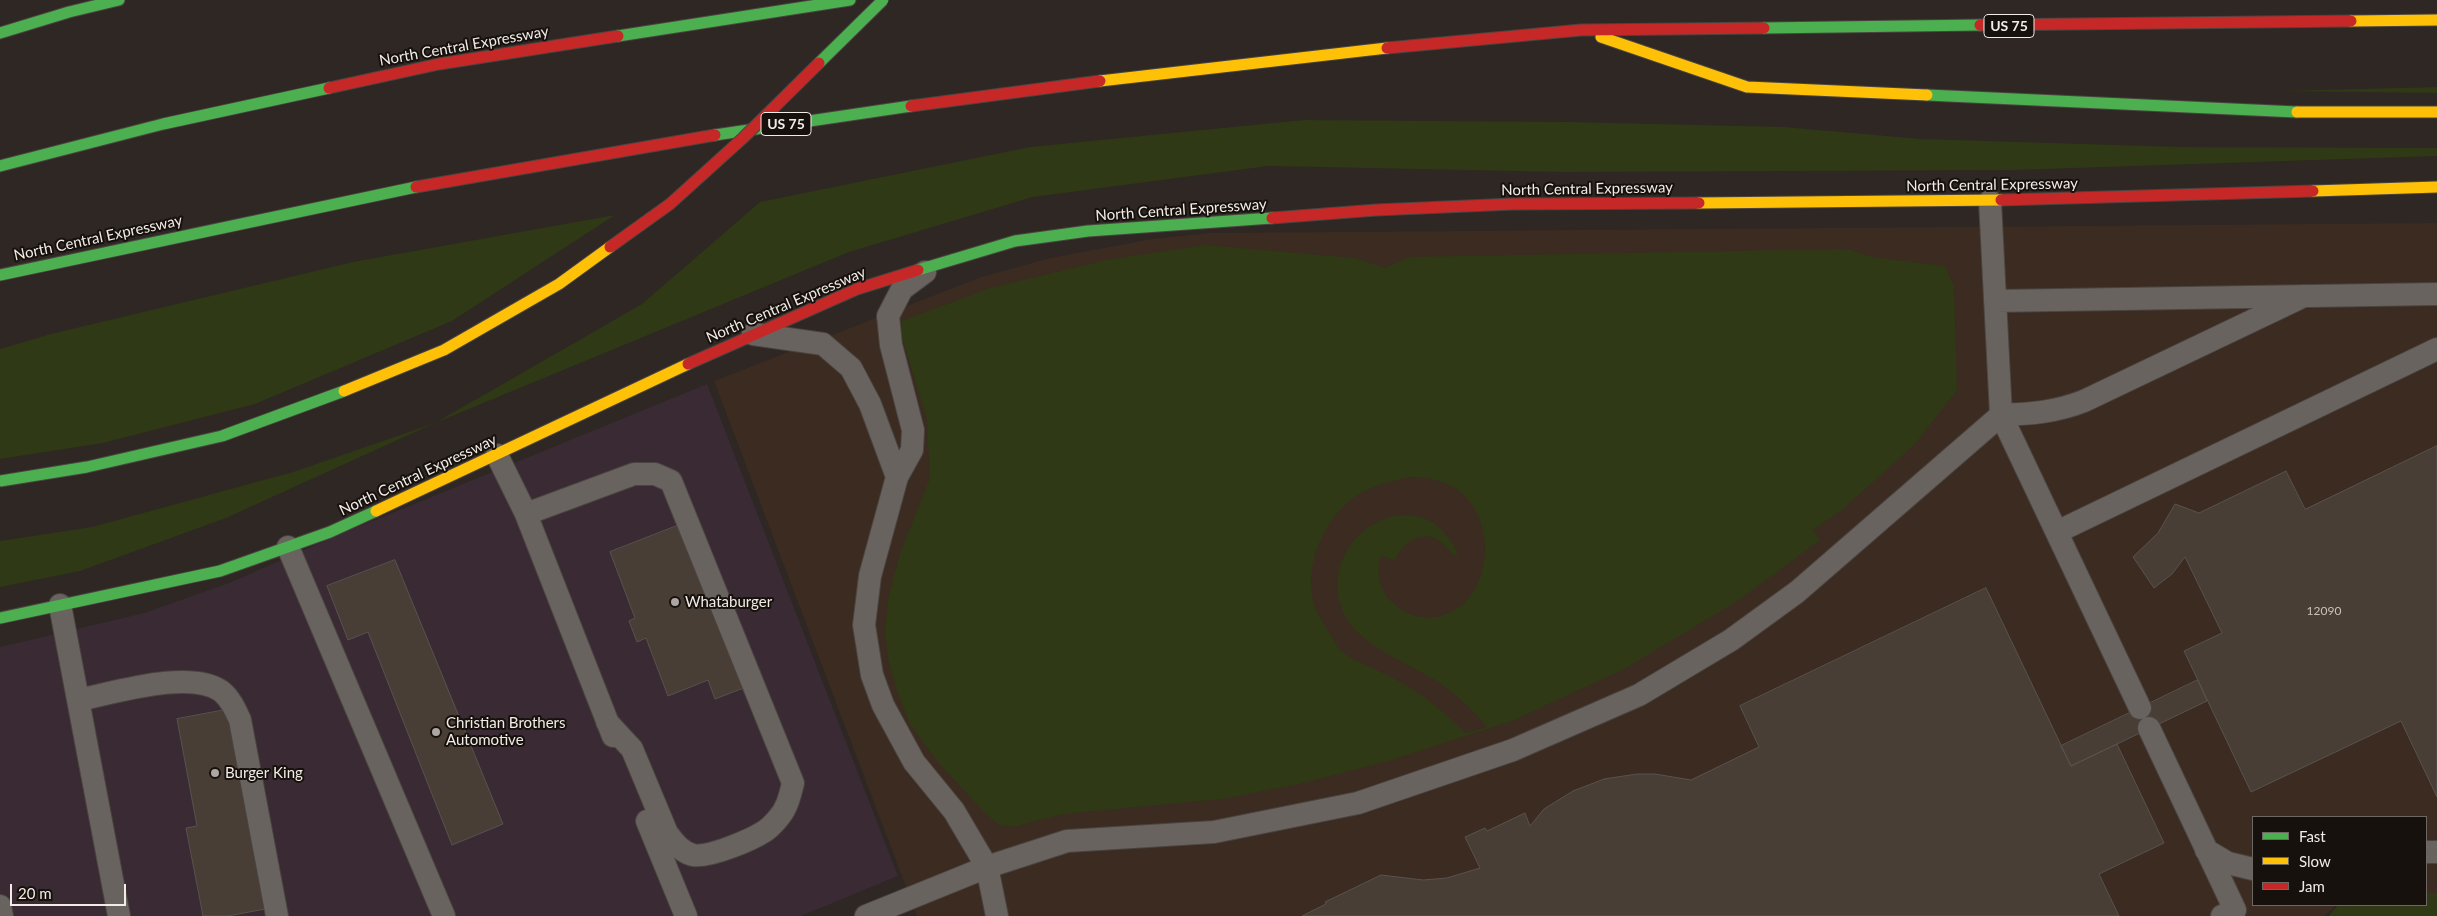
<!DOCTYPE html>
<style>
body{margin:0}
#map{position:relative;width:2437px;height:916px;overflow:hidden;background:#2e2723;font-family:Lato,sans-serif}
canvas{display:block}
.legend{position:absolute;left:2252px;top:816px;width:175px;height:90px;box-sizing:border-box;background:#16110d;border:1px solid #6e6864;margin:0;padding:6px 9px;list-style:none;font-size:15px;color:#f2ebe6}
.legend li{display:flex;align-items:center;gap:10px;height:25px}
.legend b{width:25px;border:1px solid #6e6864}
.scale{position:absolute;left:10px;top:884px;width:116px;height:22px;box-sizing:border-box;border:2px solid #f2ebe6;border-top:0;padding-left:6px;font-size:15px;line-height:18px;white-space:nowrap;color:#f2ebe6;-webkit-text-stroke:4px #16110d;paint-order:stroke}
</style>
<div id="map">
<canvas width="2437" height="916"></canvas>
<ul class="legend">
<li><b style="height:6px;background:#4caf50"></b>Fast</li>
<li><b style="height:6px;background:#ffc107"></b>Slow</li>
<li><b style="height:6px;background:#c62828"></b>Jam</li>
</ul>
<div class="scale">20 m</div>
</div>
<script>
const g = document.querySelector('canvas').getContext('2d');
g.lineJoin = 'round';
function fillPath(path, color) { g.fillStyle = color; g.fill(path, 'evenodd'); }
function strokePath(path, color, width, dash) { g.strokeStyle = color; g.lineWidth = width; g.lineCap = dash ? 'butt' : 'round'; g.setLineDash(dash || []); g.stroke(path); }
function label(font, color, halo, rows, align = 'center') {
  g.font = font + ' Lato,sans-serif'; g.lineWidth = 4; g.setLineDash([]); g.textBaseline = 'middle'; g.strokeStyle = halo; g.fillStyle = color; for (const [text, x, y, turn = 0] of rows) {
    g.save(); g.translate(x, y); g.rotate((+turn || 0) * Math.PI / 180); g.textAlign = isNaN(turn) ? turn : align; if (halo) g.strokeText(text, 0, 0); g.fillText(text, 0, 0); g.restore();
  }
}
const commercial = new Path2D(`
 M 707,384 L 898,876 L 801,916 L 0,916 L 0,647 L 144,613 L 229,583 L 336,536 Z`);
const built = new Path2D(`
 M 2437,223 L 2437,893 L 2426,893 L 2426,817 L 2253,817 L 2253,905 L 2337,905 L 2324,916 L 917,916 L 714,381 L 981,277 L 1050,258 L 1152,239 L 1209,233 Z`);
const green = new Path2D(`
 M 2437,87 L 2437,93 L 2281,91 Z
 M 1304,120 L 1569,122 L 1784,127 L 1921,139 L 2183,147 L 2437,148 L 2437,156 L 2014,170 L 1564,172 L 1268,166 L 1033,197 L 849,252 L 435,423 L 226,518 L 80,571 L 0,587 L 0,541 L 92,527 L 293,472 L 435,423 L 642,304 L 760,202 L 1030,147 Z
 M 615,215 L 452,321 L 255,404 L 103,443 L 0,459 L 0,349 L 51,334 L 353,262 Z
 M 1205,245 L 1355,258 L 1386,268 L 1409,257 L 1841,249 L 1851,250 L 1871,257 L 1945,266 L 1954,286 L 1957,390 L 1915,444 L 1842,510 L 1813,530 L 1820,540 L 1739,600 L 1624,669 L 1512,721 L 1388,761 L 1300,784 L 1222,799 L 1063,814 L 1012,827 L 998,824 L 986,814 L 938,762 L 910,724 L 897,691 L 888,657 L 885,631 L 888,600 L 900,553 L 930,478 L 927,420 L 902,337 L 902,321 L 990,288 L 1106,260 ZM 1410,477 C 1429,477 1452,482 1466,497 C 1499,533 1489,608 1436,617 C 1419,619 1407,615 1394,604 C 1379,591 1376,575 1381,556 L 1395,560 C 1409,531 1436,527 1453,556 L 1458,555 C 1424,471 1314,534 1342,609 C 1355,645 1409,663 1440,683 C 1458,696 1473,710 1487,727 L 1465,733 C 1442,709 1417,690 1387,675 C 1372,667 1356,663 1343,652 C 1338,649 1335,642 1332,637 C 1325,626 1318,616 1314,604 C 1303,566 1324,518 1356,496 C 1371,486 1392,481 1410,477 Z
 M 2426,893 L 2437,893 L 2437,916 L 2329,916 L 2338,905 L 2426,905 Z`);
const building = new Path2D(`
 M 2437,446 L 2437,797 L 2401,721 L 2251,792 L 2184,651 L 2222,633 L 2185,557 L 2172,574 L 2154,588 L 2133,557 L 2158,533 L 2175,504 L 2199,513 L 2286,471 L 2305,509 Z
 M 682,524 L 746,687 L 715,699 L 708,680 L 668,696 L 646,638 L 637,642 L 629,621 L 635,618 L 610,552 Z
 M 395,560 L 503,824 L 452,845 L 368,632 L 348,640 L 327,586 Z
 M 1986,588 L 2071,766 L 2117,744 L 2164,843 L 2099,874 L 2119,916 L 1302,916 L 1326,904 L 1325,902 L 1381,875 L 1423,880 L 1447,878 L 1480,868 L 1465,837 L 1485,828 L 1487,831 L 1525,813 L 1530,826 L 1544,809 L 1573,791 L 1604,779 L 1637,774 L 1655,774 L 1691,780 L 1759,747 L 1740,706 Z
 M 2198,680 L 2207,701 L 2071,766 L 2061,746 Z
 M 231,709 L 265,909 L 228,916 L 203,916 L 186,828 L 197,826 L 177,719 Z`);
const lane = new Path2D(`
 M 1990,201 L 2001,415 C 2031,414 2056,412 2084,401 L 2304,296
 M 925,272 L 902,289 L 888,316 L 891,345 L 913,430 L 912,450 L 897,477 L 870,576 L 864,625 L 872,675 L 883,705 L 914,762 L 954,811 L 987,867 L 997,916
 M 1995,301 L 2437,294
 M 753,334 L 823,344 L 851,368 L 870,404 L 897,477
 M 497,455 L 526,514 L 613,736
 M 526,514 L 634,474 L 655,474 L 671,481 L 793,783 C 791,791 789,801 785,808 C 782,815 771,827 765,831 C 751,840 709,858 693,855 C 681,852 674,842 667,833 L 632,749 L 607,722
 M 2057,532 L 2437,349
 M 288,547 L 444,916
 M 60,605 L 119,916
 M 78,700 C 114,693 190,669 221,691 C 230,698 235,709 240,720 L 277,916
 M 2149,728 L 2235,910 L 2222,916
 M 647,821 L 686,916
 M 2206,850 L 2228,863 L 2253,869
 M 2426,852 L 2437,852
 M 0,906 L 2,916
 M 866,916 L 987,867 L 1067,841 L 1214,832 L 1358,803 L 1513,750 L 1639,695 L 1731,640 L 1797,592 L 2001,415 L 2140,708`);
const fast = new Path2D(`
 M 1764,28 L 1980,25
 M 0,33 L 69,12 L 119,0
 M 618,36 L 850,0
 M 1927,95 L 2297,112
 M 715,135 L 911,106
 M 0,166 L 163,124 L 329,88
 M 918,270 L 1015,241 L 1088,231 L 1272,218
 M 0,275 L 416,187
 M 0,618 L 220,571 L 330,532 L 376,511`);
const slow = new Path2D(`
 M 2351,21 L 2437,20
 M 1601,37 L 1747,87 L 1927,95
 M 1100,81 L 1387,48
 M 2297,112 L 2437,112
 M 2313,191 L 2437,187
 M 1699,203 L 2001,200
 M 376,511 L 688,364`);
const jam = new Path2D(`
 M 1980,25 L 2351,21
 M 1387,48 L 1581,30 L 1764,28
 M 329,88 L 439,64 L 618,36
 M 911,106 L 1100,81
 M 416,187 L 715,135
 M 2001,200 L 2313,191
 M 1272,218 L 1376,210 L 1513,204 L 1699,203
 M 688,364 L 857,289 L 918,270`);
const fastBridge = new Path2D(`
 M 819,63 L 883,0
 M 0,481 L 87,467 L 222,436 L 344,391`);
const slowBridge = new Path2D(`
 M 344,391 L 444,350 L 559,284 L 610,247`);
const jamBridge = new Path2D(`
 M 610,247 L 670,204 L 743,138 L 819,63`);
const markers = [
 [675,602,5,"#ada6a2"],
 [436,732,5,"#ada6a2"],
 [215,773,5,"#ada6a2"]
];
const numberNames = [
 ["12090",2324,611]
];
const shields = [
 [2009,26,50],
 [786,124,50]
];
const shieldNames = [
 ["US 75",2009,26],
 ["US 75",786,124]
];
const streetNames = [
 ["North Central Expressway",464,46,-10],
 ["North Central Expressway",1992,185,-1],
 ["North Central Expressway",1587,189,-1],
 ["North Central Expressway",1181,210,-4],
 ["North Central Expressway",98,238,-12],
 ["North Central Expressway",786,305,-23],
 ["North Central Expressway",418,475,-25]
];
const poiNames = [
 ["Whataburger",685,602],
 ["Christian Brothers",446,723],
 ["Automotive",446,740],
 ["Burger King",225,773]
];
fillPath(commercial, '#392a33');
fillPath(built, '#3b2b21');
fillPath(green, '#2f3915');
fillPath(building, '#493e36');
strokePath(building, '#58524e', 1);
strokePath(lane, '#4a4440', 24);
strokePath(fast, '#4a4440', 13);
strokePath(slow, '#4a4440', 13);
strokePath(jam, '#4a4440', 13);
strokePath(lane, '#696360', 22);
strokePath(fast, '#4caf50', 11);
strokePath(slow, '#ffc107', 11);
strokePath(jam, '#c62828', 11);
strokePath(fastBridge, '#4a4440', 13, []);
strokePath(slowBridge, '#4a4440', 13, []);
strokePath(jamBridge, '#4a4440', 13, []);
strokePath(fastBridge, '#4caf50', 11);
strokePath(slowBridge, '#ffc107', 11);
strokePath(jamBridge, '#c62828', 11);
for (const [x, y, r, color] of markers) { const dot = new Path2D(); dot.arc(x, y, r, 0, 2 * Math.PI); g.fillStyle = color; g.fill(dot); strokePath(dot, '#16110d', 2); }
label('12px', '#c8c0ba', null, numberNames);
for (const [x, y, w] of shields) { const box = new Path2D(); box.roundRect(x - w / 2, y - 11.5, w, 23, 4); g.fillStyle = '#16110d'; g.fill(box); strokePath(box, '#f2ebe6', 1); }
label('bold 14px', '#f2ebe6', null, shieldNames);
label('15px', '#f2ebe6', '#16110d', streetNames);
label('15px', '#f2ebe6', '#16110d', poiNames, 'left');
</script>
